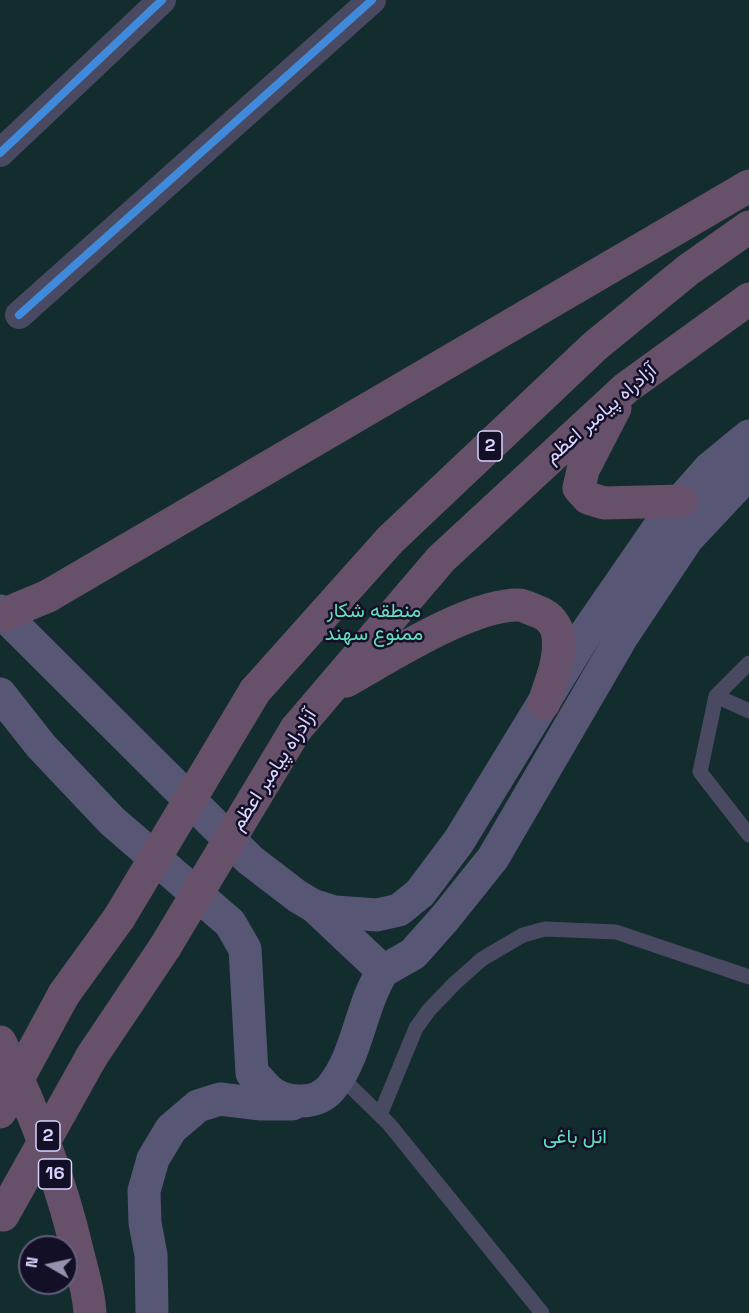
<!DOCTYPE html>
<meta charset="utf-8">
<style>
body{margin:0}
#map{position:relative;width:749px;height:1313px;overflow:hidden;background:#161421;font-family:"Space Grotesk",sans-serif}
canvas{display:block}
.north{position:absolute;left:18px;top:1235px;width:60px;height:60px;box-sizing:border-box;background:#130f26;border:2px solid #625e7d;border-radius:50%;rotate:279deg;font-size:16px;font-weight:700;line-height:24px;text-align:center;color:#d9d4ff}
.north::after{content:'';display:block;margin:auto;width:21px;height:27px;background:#9591b1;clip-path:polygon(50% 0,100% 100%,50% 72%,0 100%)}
</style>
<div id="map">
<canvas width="749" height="1313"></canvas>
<div class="north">N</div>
</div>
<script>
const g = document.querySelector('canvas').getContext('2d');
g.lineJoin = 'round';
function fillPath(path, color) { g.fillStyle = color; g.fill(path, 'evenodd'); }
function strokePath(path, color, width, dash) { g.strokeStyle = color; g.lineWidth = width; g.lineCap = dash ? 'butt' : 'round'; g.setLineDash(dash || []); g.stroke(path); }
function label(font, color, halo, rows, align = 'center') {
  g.font = font + ' "Space Grotesk",Vazirmatn,sans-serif'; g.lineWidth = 5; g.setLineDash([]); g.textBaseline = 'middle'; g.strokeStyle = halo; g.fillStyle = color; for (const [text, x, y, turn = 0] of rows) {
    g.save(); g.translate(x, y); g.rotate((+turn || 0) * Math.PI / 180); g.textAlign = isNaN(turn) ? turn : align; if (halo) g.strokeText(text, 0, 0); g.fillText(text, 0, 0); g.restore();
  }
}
const green = new Path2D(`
 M 0,0 L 749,0 L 749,1313 L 0,1313 ZM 30,1247 L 66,1247 L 66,1283 L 30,1283 Z`);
const lane = new Path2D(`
 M 749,663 L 716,696 L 700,772 L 749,835
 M 716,696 L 749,711
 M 339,1075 L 389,1124 L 542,1313
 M 380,1115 L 416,1028 L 429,1010 L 455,983 L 482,959 L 523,935 L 545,929 L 616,932 L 749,977`);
const street = new Path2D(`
 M 0,153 L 162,0
 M 19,315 L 372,0`);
const secondary = new Path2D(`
 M 0,611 L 250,860 L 297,896 L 312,905 L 334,912 L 377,915 L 399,910 L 420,893 L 459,841 L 586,633 L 664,520 L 710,468 L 749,436
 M 0,694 L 41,746 L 112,821 L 230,923 L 245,949 L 252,1073 C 259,1079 265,1088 272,1093 C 289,1104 317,1105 331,1088 C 358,1056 360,1006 383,971 L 314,906
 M 383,971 L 413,954 L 445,918 L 493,858 L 623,635 L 687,539 L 749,473
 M 152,1313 L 151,1255 L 145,1223 L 144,1191 L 153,1159 L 171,1129 L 198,1106 L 220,1099 L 261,1104 L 292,1104`);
const highway = new Path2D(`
 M 615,408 L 583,470 L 579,488 L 588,498 L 604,503 L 681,501
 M 48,596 L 749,186
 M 346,681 C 389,657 469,605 518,605 C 525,605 532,610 539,612 C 549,616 557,625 558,636 C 561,659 551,681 544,703
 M 255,691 L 390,540 L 595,346 L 688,270 L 749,227
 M 296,729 L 441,559 L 626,388 L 749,299
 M 64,994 L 119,918
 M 0,1042 C 34,1110 61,1181 78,1254 C 83,1274 89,1293 90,1313
 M 92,1056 L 165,947`);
const highwayBridge = new Path2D(`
 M 0,616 L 48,596
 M 119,918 L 255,691
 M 165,947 L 296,729
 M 0,1112 L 64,994
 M 3,1215 L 92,1056`);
const cycleway = new Path2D(`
 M 0,153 L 162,0
 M 19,315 L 372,0`);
const shields = [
 [490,446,24],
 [48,1136,24],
 [55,1174,33]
];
const shieldNames = [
 ["2",490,446],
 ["2",48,1136],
 ["16",55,1174]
];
const streetNames = [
 ["آزادراه پیامبر اعظم",601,414,-41],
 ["آزادراه پیامبر اعظم",274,770,-57]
];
const parkNames = [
 ["منطقه شکار",374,612],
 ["ممنوع سهند",374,635],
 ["ائل باغی",575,1138]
];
fillPath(green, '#132c2d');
strokePath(lane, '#4a4962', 15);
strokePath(street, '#4a4962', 28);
strokePath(secondary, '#575674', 33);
strokePath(highway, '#67516a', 33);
strokePath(highwayBridge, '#67516a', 33);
strokePath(cycleway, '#408adc', 8);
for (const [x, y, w] of shields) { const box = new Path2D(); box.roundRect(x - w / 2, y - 15, w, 30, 4.5); g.fillStyle = '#130f26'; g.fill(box); strokePath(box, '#d9d4ff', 1.5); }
label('bold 18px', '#d9d4ff', null, shieldNames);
label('20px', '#d9d4ff', '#130f26', streetNames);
label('20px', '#5fe0c0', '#130f26', parkNames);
</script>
